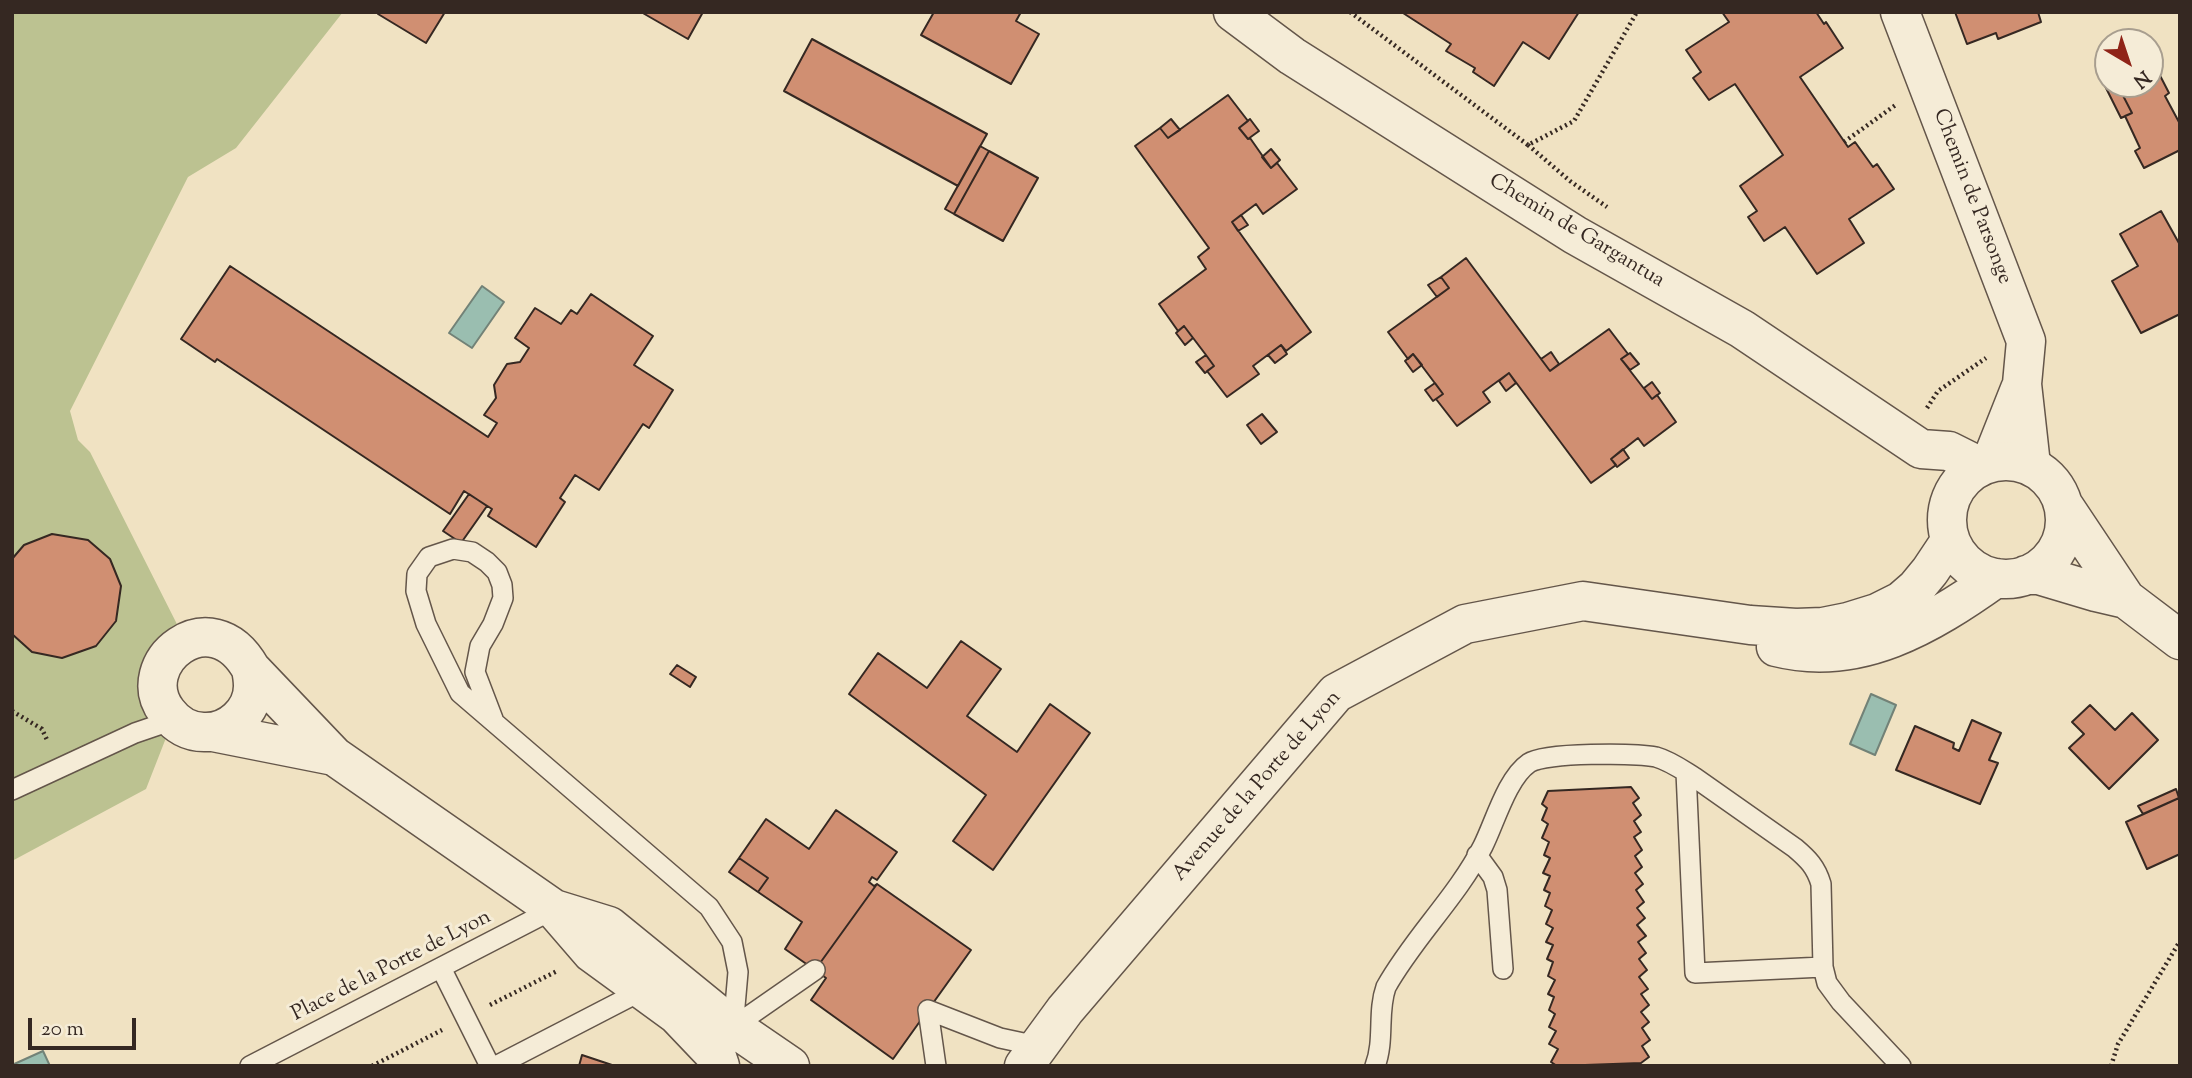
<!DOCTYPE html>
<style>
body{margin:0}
#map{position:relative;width:2192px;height:1078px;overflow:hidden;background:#f0e2c2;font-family:"Sorts Mill Goudy",serif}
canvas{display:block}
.frame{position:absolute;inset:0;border:14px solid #352822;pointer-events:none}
.north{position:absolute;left:2094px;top:28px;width:70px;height:70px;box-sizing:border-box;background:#f5ecd7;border:2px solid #a89e8f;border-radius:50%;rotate:141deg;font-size:19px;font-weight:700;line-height:28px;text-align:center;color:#352822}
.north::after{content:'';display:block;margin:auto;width:24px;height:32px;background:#8f2418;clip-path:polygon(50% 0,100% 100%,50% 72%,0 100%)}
.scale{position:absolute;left:28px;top:1018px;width:108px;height:32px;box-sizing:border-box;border:4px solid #352822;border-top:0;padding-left:9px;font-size:21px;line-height:24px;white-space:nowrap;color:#352822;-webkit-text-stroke:5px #f5ecd7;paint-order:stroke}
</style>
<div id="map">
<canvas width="2192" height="1078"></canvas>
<div class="frame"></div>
<div class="north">N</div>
<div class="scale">20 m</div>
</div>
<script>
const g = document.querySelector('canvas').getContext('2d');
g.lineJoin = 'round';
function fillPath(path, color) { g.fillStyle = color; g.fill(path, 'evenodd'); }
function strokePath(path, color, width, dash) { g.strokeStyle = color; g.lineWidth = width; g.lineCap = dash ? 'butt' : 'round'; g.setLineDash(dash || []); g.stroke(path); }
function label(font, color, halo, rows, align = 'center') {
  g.font = font + ' "Sorts Mill Goudy",serif'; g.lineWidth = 6; g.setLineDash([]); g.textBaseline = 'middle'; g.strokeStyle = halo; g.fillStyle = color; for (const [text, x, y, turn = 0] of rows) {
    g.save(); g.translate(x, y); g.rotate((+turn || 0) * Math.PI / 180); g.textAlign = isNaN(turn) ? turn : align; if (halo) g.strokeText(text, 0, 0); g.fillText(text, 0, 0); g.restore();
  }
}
const green = new Path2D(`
 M 12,12 L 343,12 L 236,148 L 188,177 L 70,411 L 78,440 L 90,452 L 186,642 L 158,677 L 173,720 L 146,789 L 12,861 Z`);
const water = new Path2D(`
 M 482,286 L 504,302 L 472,348 L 449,333 Z
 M 1871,694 L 1896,705 L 1875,755 L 1850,744 Z
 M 43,1051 L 50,1066 L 12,1066 L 12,1065 Z`);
const building = new Path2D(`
 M 379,12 L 445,12 L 426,43 L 378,14 Z
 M 641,12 L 703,12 L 688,39 Z
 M 934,12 L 1021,12 L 1016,21 L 1039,34 L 1011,84 L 921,35 Z
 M 1579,12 L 1549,59 L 1523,42 L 1494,86 L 1473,72 L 1475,68 L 1446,51 L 1451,44 L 1403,13 Z
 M 1722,12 L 1816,12 L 1824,24 L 1826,22 L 1843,48 L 1800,77 L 1848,147 L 1855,142 L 1873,167 L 1877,164 L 1894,189 L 1849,219 L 1864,243 L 1817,274 L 1785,227 L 1764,241 L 1748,217 L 1757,211 L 1740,186 L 1783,155 L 1735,84 L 1709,100 L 1693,78 L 1701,72 L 1686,50 L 1729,22 Z
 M 1955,12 L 2038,12 L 2041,22 L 1998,39 L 1996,33 L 1967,44 Z
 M 812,39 L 987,134 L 958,186 L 784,91 Z
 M 2151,58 L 2169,93 L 2165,96 L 2180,124 L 2180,150 L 2144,168 L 2135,151 L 2140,148 L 2125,116 L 2132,113 L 2117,84 L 2150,84 Z
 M 2108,79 L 2108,84 L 2117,84 L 2132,113 L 2121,118 L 2103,82 Z
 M 1228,95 L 1248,121 L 1239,128 L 1248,139 L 1250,138 L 1271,168 L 1277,163 L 1297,189 L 1263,214 L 1256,204 L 1232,222 L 1311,332 L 1286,351 L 1281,345 L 1253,366 L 1259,374 L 1227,397 L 1207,371 L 1214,366 L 1206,355 L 1184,326 L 1178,331 L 1159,304 L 1206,269 L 1198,257 L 1209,248 L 1135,146 L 1160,128 L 1168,138 Z
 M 1171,119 L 1180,130 L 1168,138 L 1160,128 Z
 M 1250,119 L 1259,131 L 1248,139 L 1239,128 Z
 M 980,146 L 989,151 L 954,214 L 945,209 Z
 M 1271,149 L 1280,160 L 1271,168 L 1262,157 Z
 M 989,151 L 1038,178 L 1003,241 L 954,214 Z
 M 2161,211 L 2180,245 L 2180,314 L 2141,333 L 2112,281 L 2138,266 L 2120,234 Z
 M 1241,215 L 1248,225 L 1238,231 L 1232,222 Z
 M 1466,258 L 1550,371 L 1609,329 L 1628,354 L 1621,359 L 1652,399 L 1657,395 L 1676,422 L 1644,446 L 1638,438 L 1611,459 L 1616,465 L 1591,483 L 1509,373 L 1483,392 L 1490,402 L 1457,426 L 1436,399 L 1443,394 L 1413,354 L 1408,359 L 1388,332 L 1449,288 L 1441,277 Z
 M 230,266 L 488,437 L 497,423 L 484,415 L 496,398 L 494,385 L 507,364 L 520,362 L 529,348 L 515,338 L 535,308 L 561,324 L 571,310 L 577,314 L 591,294 L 653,336 L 634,365 L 673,390 L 649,428 L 643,424 L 599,490 L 575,475 L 560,498 L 565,502 L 536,547 L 488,516 L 492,509 L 464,491 L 450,514 L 217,359 L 215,362 L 181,339 Z
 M 1441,277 L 1449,288 L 1437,297 L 1428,285 Z
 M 1184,326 L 1193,338 L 1185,345 L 1176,333 Z
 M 1281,345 L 1287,354 L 1275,363 L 1268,355 Z
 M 1551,352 L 1559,364 L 1550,371 L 1541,359 Z
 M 1630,353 L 1639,364 L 1630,370 L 1621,359 Z
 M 1413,354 L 1422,365 L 1413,372 L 1405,361 Z
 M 1206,355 L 1214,366 L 1205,373 L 1196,362 Z
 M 1509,373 L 1516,383 L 1506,391 L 1499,381 Z
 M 1652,382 L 1660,393 L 1652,399 L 1644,388 Z
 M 1435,383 L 1443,394 L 1433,401 L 1425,390 Z
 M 1262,414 L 1277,432 L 1261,444 L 1247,425 Z
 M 1623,449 L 1629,458 L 1617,467 L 1611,459 Z
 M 469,494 L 487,506 L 461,543 L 443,531 Z
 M 52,534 L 88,540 L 110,559 L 121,586 L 116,621 L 96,646 L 62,658 L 32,652 L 12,634 L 12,559 L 24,545 Z
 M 961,641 L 1001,669 L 967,716 L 1017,752 L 1050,704 L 1090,733 L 993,870 L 953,841 L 986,795 L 849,694 L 878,653 L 927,688 Z
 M 677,665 L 696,677 L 690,687 L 670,674 Z
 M 2090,705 L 2115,730 L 2132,713 L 2158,740 L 2109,789 L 2069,748 L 2084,734 L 2072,722 Z
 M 1972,720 L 2001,733 L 1989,760 L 1998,763 L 1980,804 L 1896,770 L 1915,726 L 1954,743 L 1953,748 L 1959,751 Z
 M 1631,787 L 1639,798 L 1633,803 L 1641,815 L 1634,821 L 1641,832 L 1634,837 L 1642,850 L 1635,856 L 1642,867 L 1635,873 L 1643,884 L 1636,890 L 1644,902 L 1637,908 L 1645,918 L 1637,925 L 1646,936 L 1638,942 L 1646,953 L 1639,959 L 1647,970 L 1639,977 L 1648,989 L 1641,994 L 1649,1005 L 1641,1012 L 1649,1022 L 1642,1028 L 1650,1040 L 1642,1046 L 1649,1057 L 1641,1063 L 1557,1066 L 1551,1062 L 1558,1049 L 1549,1044 L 1556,1031 L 1549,1027 L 1555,1014 L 1549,1010 L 1554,997 L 1548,994 L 1555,980 L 1548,976 L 1553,962 L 1547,959 L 1553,945 L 1546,942 L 1553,928 L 1546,924 L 1552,910 L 1545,906 L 1550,893 L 1544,890 L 1550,876 L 1543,873 L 1550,858 L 1544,855 L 1549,842 L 1542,838 L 1548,824 L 1542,820 L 1547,808 L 1542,804 L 1548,791 Z
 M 2176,789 L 2179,798 L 2143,814 L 2138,806 Z
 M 2179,798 L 2180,854 L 2147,869 L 2126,822 Z
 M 836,810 L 897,852 L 877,880 L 872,877 L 869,882 L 874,886 L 877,884 L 815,970 L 785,949 L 802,922 L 758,892 L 768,878 L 739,858 L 766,819 L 809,849 Z
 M 739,858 L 768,878 L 758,892 L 729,872 Z
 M 877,884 L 971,950 L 893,1059 L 811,1000 L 826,978 L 815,970 Z
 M 582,1055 L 615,1066 L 579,1066 Z`);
const path = new Path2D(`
 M 1350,12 L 1528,145 L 1574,121 L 1637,12
 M 1844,142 L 1897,104
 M 1528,145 L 1570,181 L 1607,207
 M 1927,408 L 1938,391 L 1986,358
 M 12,711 L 42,729 L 48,742
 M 490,1005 L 557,971
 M 372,1066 L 442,1030
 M 2111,1066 L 2118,1044 L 2180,941`);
const service = new Path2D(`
 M 493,719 L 475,672 L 480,646 L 493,624 L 503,598 L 502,585 L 497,572 L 487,562 L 472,552 L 453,549 L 429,557 L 417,574 L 416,591 L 426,624 L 460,693 L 709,907 L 732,942 L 738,972 L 733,1029
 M 12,790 L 135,733 L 173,720
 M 1477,855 L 1493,877 L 1497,890 L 1503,969
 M 1823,967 L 1827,983 L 1841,1002 L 1901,1066
 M 441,968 L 490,1066
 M 733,1027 L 815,970
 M 250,1066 L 554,909
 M 496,1066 L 643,990
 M 936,1066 L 928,1010 L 1000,1038 L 1028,1044
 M 1375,1066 C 1385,1040 1377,1012 1386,987 C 1414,937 1457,897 1483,846 C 1495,822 1507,778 1529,763 C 1545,752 1636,753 1656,757 C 1670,761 1681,769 1694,777 L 1795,848 C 1808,859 1816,867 1821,884 L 1823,967 L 1695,973 L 1686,772`);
const minor = new Path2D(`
 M 1900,12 L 2026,341 L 2022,384 L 2031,465
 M 1991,462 L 2020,389
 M 251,669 C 252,674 253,680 253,686 C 253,712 229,733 204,732 C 188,732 176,724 167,712 C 130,664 211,597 251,669 L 334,756 L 554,909 L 592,953 L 677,1015 L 717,1057 L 720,1066
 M 213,732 L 334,756
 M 554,909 L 609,926 L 733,1027 L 790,1066`);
const tertiary = new Path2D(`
 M 1233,12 L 1292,56 L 1575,235 L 1742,329 L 1921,449 L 1949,451 L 1979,466
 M1947 520a59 59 0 1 1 118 0a59 59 0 1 1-118 0Z
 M 2064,506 L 2126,599 L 2180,640
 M 2026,575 L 2039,575 L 2096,592 L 2126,599
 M 1776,647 C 1859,668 1930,625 1996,578
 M 1024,1066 L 1065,1010 L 1336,693 L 1465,624 L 1583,601 L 1750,625 L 1796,628 L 1823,627 L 1848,622 L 1877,613 L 1901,601 L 1916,588 L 1930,571 L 1950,541`);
const streetNames = [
 ["Chemin de Parsonge",1971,197,69],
 ["Chemin de Gargantua",1576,232,31],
 ["Avenue de la Porte de Lyon",1258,787,-49],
 ["Place de la Porte de Lyon",392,967,-27]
];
fillPath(green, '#bcc291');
fillPath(water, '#9abeb0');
strokePath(water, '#728277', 2);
fillPath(building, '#d08f72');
strokePath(building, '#352822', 2);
strokePath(service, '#64564a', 22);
strokePath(minor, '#64564a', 41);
strokePath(tertiary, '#64564a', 41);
strokePath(path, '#352822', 4.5, [2, 3.5]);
strokePath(service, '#f5ecd7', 19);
strokePath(minor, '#f5ecd7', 38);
strokePath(tertiary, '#f5ecd7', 38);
label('21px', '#352822', '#f5ecd7', streetNames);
</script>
